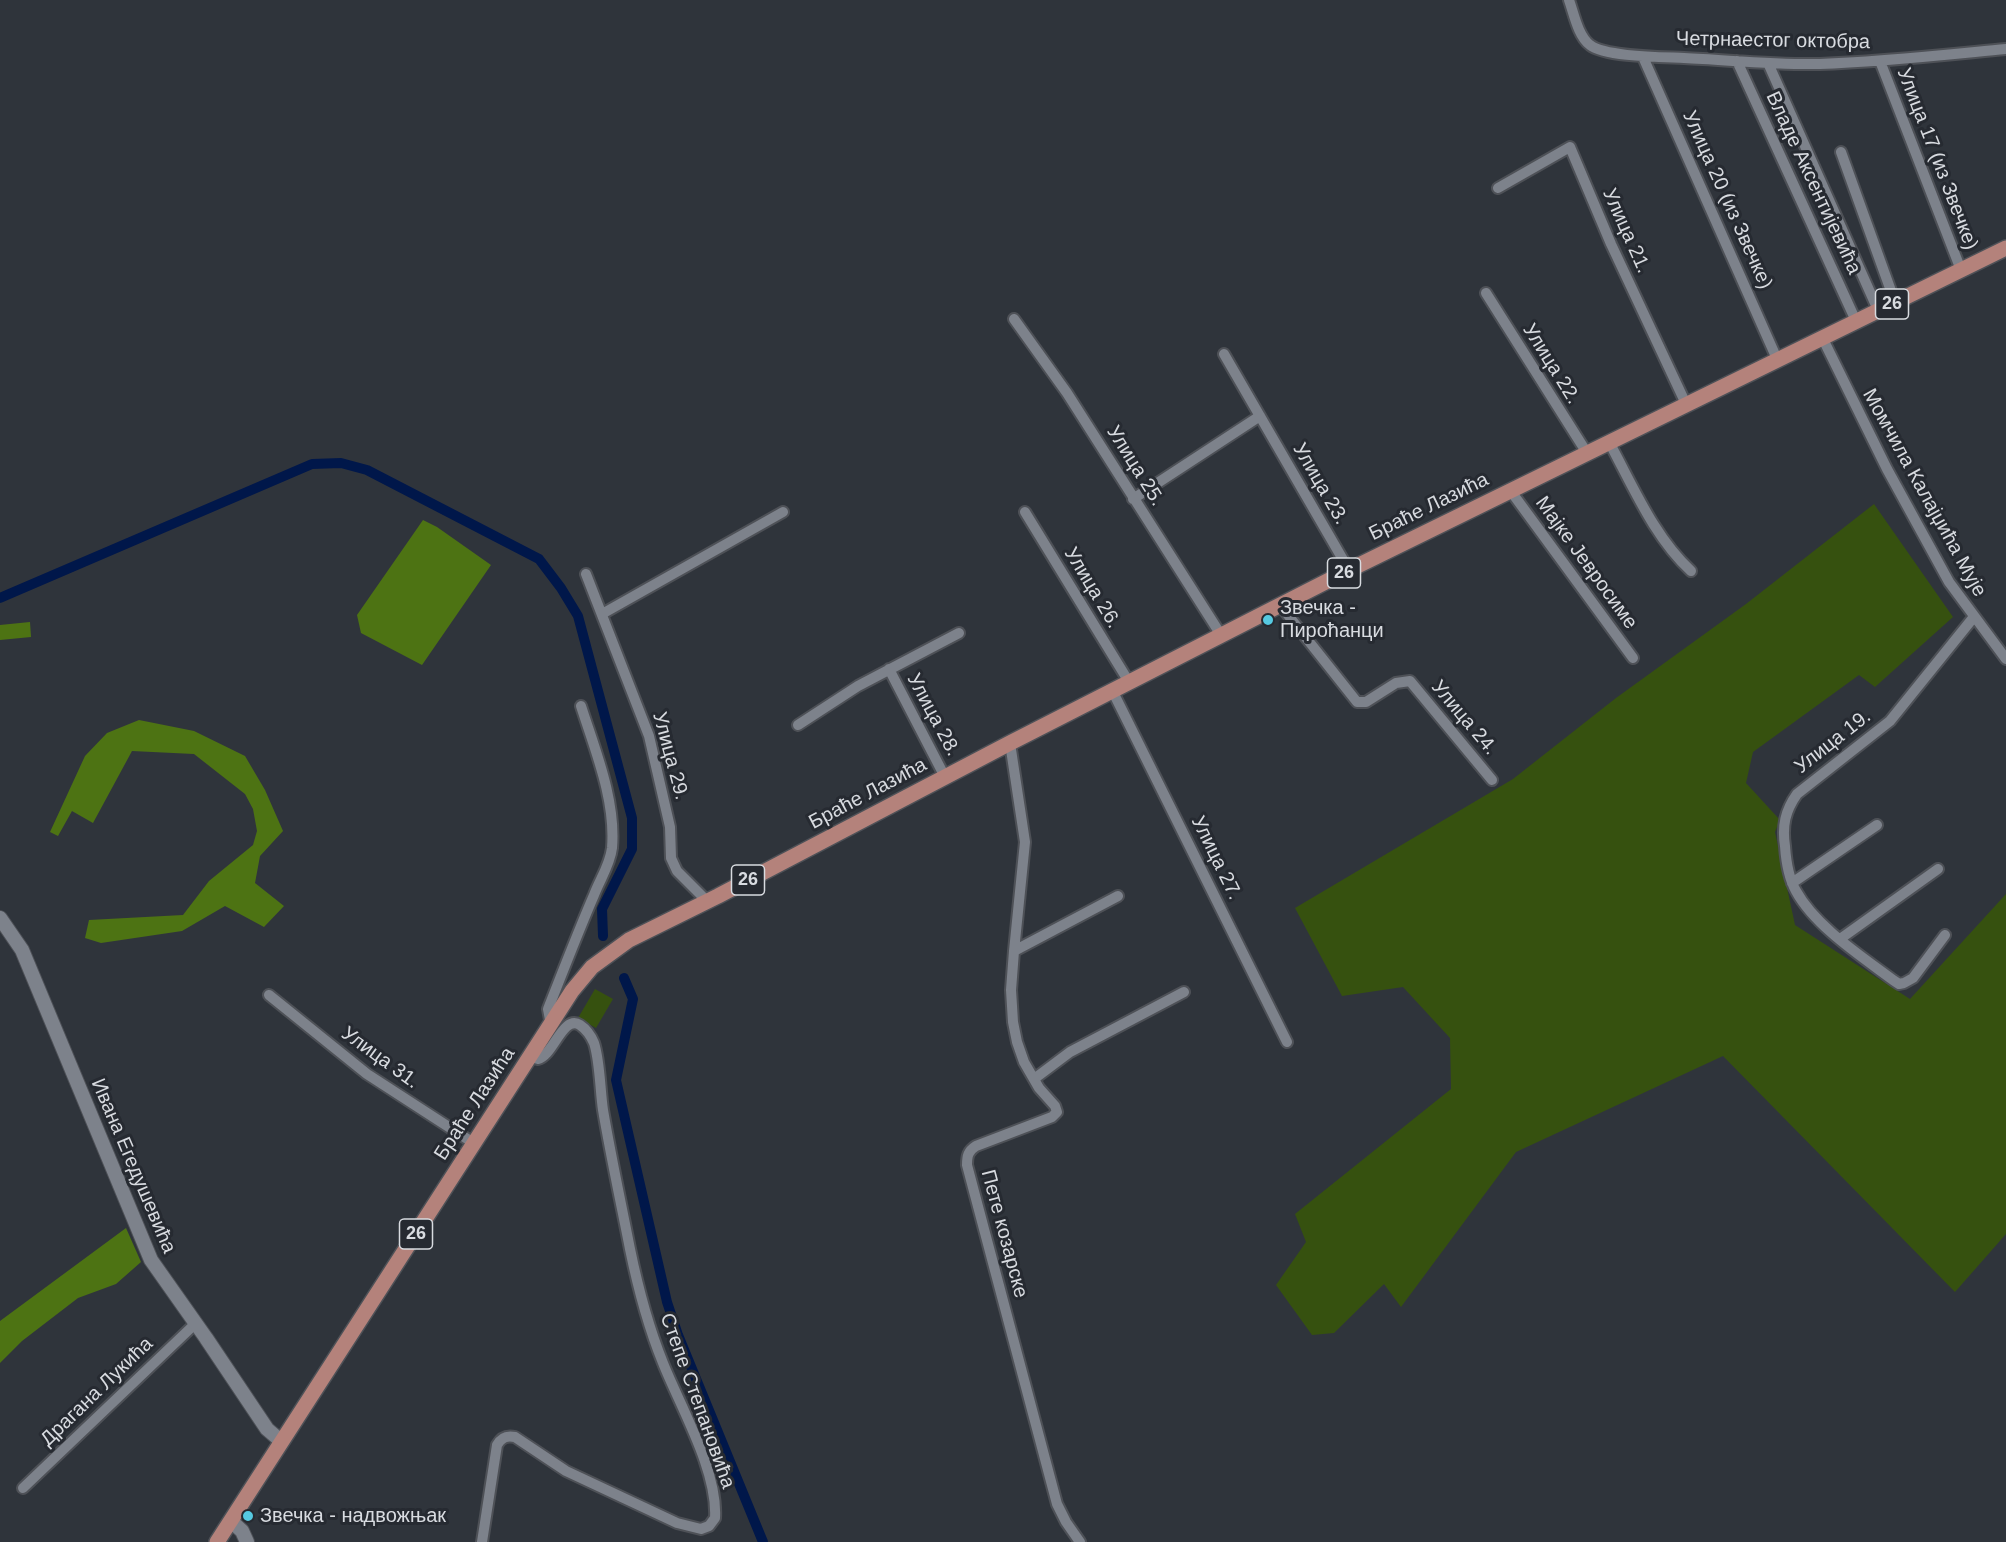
<!DOCTYPE html>
<meta charset="utf-8">
<style>
body{margin:0}
canvas{display:block;background:#2f343b}
</style>
<canvas width="2006" height="1542"></canvas>
<script>
const g = document.querySelector('canvas').getContext('2d');
g.lineJoin = 'round';
function fillPath(path, color) { g.fillStyle = color; g.fill(path, 'evenodd'); }
function strokePath(path, color, width, dash) { g.strokeStyle = color; g.lineWidth = width; g.lineCap = dash ? 'butt' : 'round'; g.setLineDash(dash || []); g.stroke(path); }
function label(font, color, halo, rows, align = 'center') {
  g.font = font + ' Arial,sans-serif'; g.lineWidth = 6; g.setLineDash([]); g.textBaseline = 'middle'; g.strokeStyle = halo; g.fillStyle = color; for (const [text, x, y, turn = 0] of rows) {
    g.save(); g.translate(x, y); g.rotate((+turn || 0) * Math.PI / 180); g.textAlign = isNaN(turn) ? turn : align; if (halo) g.strokeText(text, 0, 0); g.fillText(text, 0, 0); g.restore();
  }
}
const green = new Path2D(`
 M 1874,504 L 1953,617 L 1875,687 L 1859,675 L 1753,752 L 1746,783 L 1780,820 L 1775,832 L 1795,925 L 1910,999 L 2006,894 L 2006,1234 L 1955,1292 L 1723,1056 L 1516,1152 L 1401,1307 L 1384,1284 L 1334,1333 L 1312,1335 L 1276,1285 L 1306,1242 L 1295,1214 L 1451,1089 L 1450,1038 L 1403,987 L 1342,996 L 1295,908 L 1513,779 L 1616,698 L 1746,604 Z
 M 595,989 L 613,999 L 596,1028 L 578,1018 Z`);
const forest = new Path2D(`
 M 423,520 L 437,527 L 491,565 L 422,665 L 361,633 L 357,615 Z
 M 30,622 L 31,637 L 0,640 L 0,625 Z
 M 139,720 L 194,731 L 245,756 L 265,790 L 283,831 L 260,856 L 255,883 L 284,906 L 264,927 L 225,906 L 182,931 L 101,943 L 85,938 L 89,920 L 183,915 L 209,881 L 253,845 L 257,831 L 253,809 L 245,794 L 194,754 L 132,751 L 93,823 L 72,811 L 58,836 L 50,832 L 85,756 L 107,733 Z
 M 126,1228 L 141,1262 L 116,1284 L 78,1298 L 22,1341 L 0,1363 L 0,1321 Z`);
const canal = new Path2D(`
 M 0,598 L 312,464 L 341,463 L 367,470 L 539,559 L 561,588 L 578,616 L 632,818 L 632,849 L 602,909 L 603,936
 M 624,978 L 633,999 L 616,1080 L 667,1302 L 678,1335 L 763,1542`);
const street = new Path2D(`
 M 1569,0 C 1574,14 1578,36 1590,45 C 1605,57 1663,57 1684,58 C 1729,60 1775,65 1820,64 C 1882,62 1944,55 2006,49
 M 1643,57 L 1777,359
 M 1737,61 L 1856,321
 M 1880,61 L 1961,270
 M 1768,63 L 1878,310
 M 1841,152 L 1895,302
 M 1498,188 L 1570,147 L 1611,244 L 1686,404
 M 1486,293 L 1587,453
 M 1014,319 L 1067,393 L 1221,635
 M 1822,337 L 1887,469 L 1949,582 L 2006,659
 M 1224,354 L 1349,570
 M 1609,442 C 1633,486 1654,537 1691,571
 M 1510,490 L 1633,658
 M 1133,499 L 1260,416
 M 1025,512 L 1129,682
 M 586,574 L 649,736 L 670,827 L 671,858 L 677,871 L 707,901
 M 1280,605 L 1357,702 L 1366,702 L 1396,683 L 1410,681 L 1492,780
 M 602,614 L 783,512
 M 889,669 L 945,777
 M 1112,690 L 1287,1042
 M 798,725 L 858,686 L 959,633
 M 1010,743 L 1025,842 L 1014,951 L 1011,990 L 1013,1022 L 1017,1042 L 1024,1062 L 1039,1088 L 1055,1106 L 1057,1112 L 1052,1117 L 976,1146 C 968,1151 967,1156 967,1165 L 1057,1504 L 1066,1522 L 1080,1542
 M 1792,883 L 1877,825
 M 1945,935 L 1913,978 L 1904,983 L 1899,984 L 1893,980 C 1861,956 1815,926 1796,891 C 1788,877 1786,861 1785,846 C 1782,826 1785,811 1797,794 L 1890,721 L 1973,618
 M 1840,939 L 1938,869
 M 1014,951 L 1118,896
 M 269,995 L 367,1074 L 475,1144
 M 551,1025 L 548,1009 C 563,971 578,932 594,895 C 600,879 610,865 612,848 C 616,800 595,750 581,706
 M 1034,1079 L 1070,1052 L 1184,992
 M 23,1488 L 196,1323
 M 482,1542 L 497,1445 C 501,1438 506,1435 515,1437 L 566,1471 L 677,1523 L 701,1529 L 709,1526 L 715,1518 C 718,1471 680,1406 663,1363 C 648,1326 638,1288 630,1249 C 621,1203 611,1157 603,1110 C 600,1090 600,1061 594,1043 C 591,1036 586,1029 580,1025 C 563,1014 553,1056 538,1059 L 531,1057`);
const secondary = new Path2D(`
 M 0,918 L 22,950 L 151,1260 L 206,1338 L 267,1429 L 281,1441
 M 231,1521 L 242,1531 L 247,1542`);
const primary = new Path2D(`
 M 217,1542 L 572,991 L 592,967 L 629,940 L 718,896 L 1010,743 L 1349,570 L 2006,248`);
const markers = [
 [1268,620,6,"#56c9e1"],
 [248,1516,6,"#56c9e1"]
];
const shields = [
 [1892,304,33],
 [1344,573,33],
 [748,880,33],
 [416,1234,33]
];
const shieldNames = [
 ["26",1892,304],
 ["26",1344,573],
 ["26",748,880],
 ["26",416,1234]
];
const streetNames = [
 ["Четрнаестог октобра",1773,41,1],
 ["Улица 17 (из Звечке)",1937,159,69],
 ["Владе Аксентијевића",1813,183,65],
 ["Улица 20 (из Звечке)",1727,200,66],
 ["Улица 21.",1626,231,66],
 ["Улица 22.",1551,364,58],
 ["Улица 25.",1135,466,58],
 ["Улица 23.",1320,484,60],
 ["Момчила Калајџића Мује",1924,493,61],
 ["Браће Лазића",1429,507,-26],
 ["Мајке Јевросиме",1586,563,54],
 ["Улица 26.",1092,588,59],
 ["Улица 28.",933,715,62],
 ["Улица 24.",1464,718,50],
 ["Улица 19.",1833,742,-38],
 ["Улица 29.",670,756,75],
 ["Браће Лазића",868,794,-28],
 ["Улица 27.",1216,858,64],
 ["Улица 31.",380,1058,36],
 ["Браће Лазића",475,1104,-57],
 ["Ивана Егедушевића",133,1166,67],
 ["Пете козарске",1004,1234,75],
 ["Драгана Лукића",97,1392,-44],
 ["Степе Степановића",697,1401,70]
];
const poiNames = [
 ["Звечка -",1280,608],
 ["Пироћанци",1280,631],
 ["Звечка - надвожњак",260,1516]
];
fillPath(green, '#36510f');
fillPath(forest, '#4d7313');
strokePath(canal, '#00174a', 10);
strokePath(street, '#4e5157', 14);
strokePath(secondary, '#4e5157', 16);
strokePath(primary, '#4e5157', 18);
strokePath(street, '#7d828b', 10);
strokePath(secondary, '#7d828b', 14);
strokePath(primary, '#b4827b', 15);
for (const [x, y, r, color] of markers) { const dot = new Path2D(); dot.arc(x, y, r, 0, 2 * Math.PI); g.fillStyle = color; g.fill(dot); strokePath(dot, '#262a31', 2); }
for (const [x, y, w] of shields) { const box = new Path2D(); box.roundRect(x - w / 2, y - 15, w, 30, 4.5); g.fillStyle = '#262a31'; g.fill(box); strokePath(box, '#d8dbe0', 1.5); }
label('bold 18px', '#d8dbe0', null, shieldNames);
label('20px', '#d8dbe0', '#262a31', streetNames);
label('20px', '#d8dbe0', '#262a31', poiNames, 'left');
</script>
